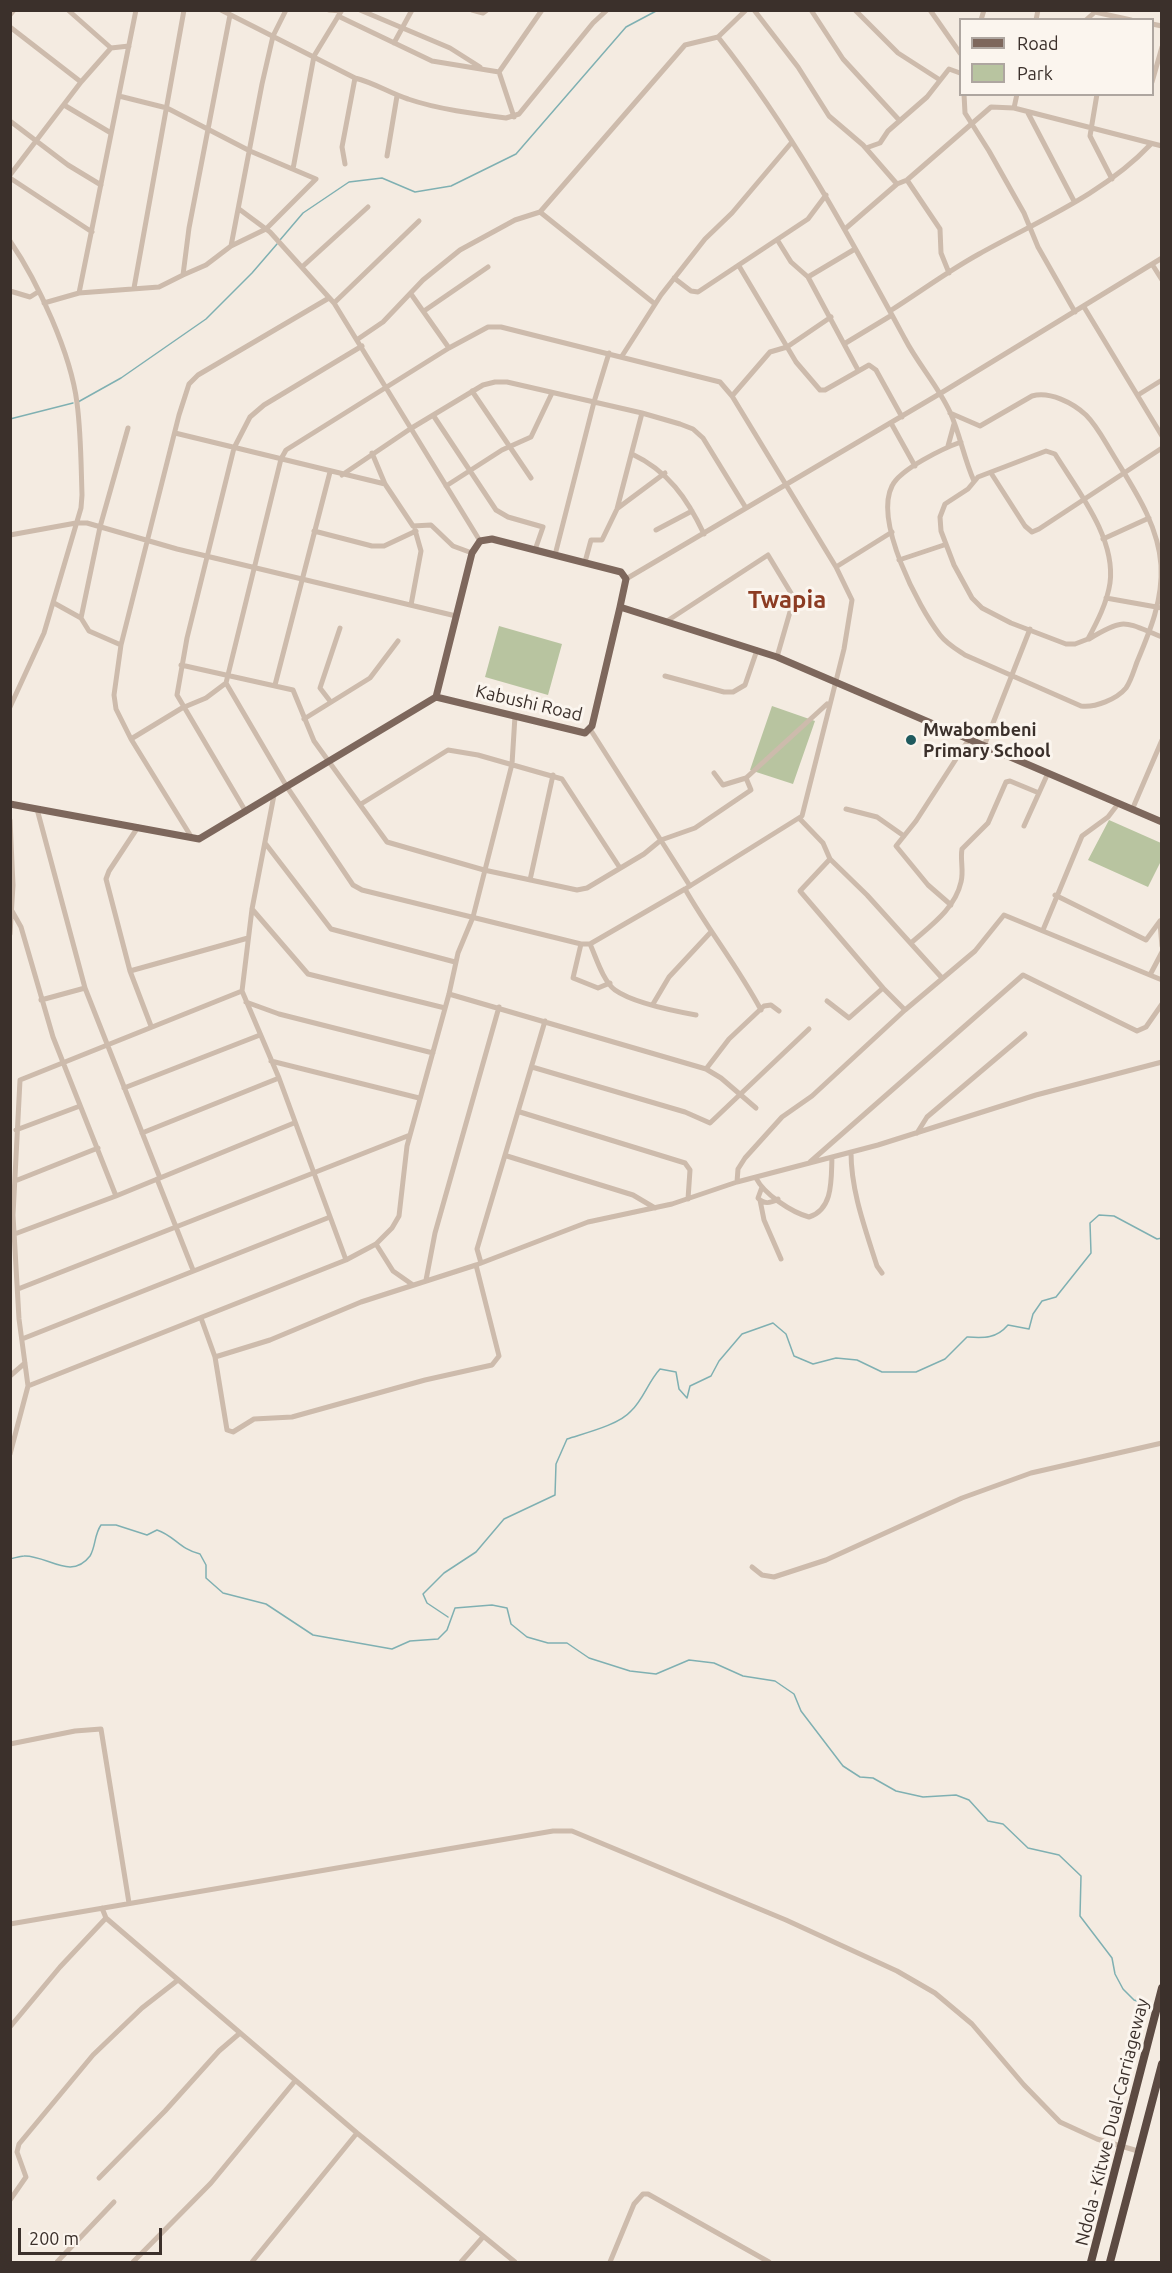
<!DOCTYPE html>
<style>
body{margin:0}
#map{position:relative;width:1172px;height:2273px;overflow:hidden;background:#f4ebe1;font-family:Ubuntu,sans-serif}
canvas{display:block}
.frame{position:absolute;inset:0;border:12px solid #3b302b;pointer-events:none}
.legend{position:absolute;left:959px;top:18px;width:195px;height:78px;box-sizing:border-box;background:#fbf5ee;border:2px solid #aea6a0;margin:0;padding:8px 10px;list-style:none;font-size:18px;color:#3b302b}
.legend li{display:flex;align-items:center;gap:12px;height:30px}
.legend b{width:30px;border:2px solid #aea6a0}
.scale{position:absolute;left:18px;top:2228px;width:144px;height:27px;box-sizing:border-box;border:3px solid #3b302b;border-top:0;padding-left:8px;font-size:18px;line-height:21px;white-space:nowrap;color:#3b302b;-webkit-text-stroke:4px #fbf5ee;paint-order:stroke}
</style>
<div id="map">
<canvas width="1172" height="2273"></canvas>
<div class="frame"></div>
<ul class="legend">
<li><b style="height:8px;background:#7d675c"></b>Road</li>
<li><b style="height:16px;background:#b8c4a0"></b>Park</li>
</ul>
<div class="scale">200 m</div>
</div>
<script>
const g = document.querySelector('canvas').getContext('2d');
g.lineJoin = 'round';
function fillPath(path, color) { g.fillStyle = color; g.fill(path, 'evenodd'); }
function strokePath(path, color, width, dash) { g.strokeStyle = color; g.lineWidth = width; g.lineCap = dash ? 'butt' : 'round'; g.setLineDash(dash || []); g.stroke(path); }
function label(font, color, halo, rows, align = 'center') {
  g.font = font + ' Ubuntu,sans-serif'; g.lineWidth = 6; g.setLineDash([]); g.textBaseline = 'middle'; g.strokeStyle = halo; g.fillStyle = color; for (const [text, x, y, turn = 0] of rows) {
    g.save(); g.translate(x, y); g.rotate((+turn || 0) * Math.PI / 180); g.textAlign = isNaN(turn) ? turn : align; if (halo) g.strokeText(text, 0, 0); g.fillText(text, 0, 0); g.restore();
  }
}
const green = new Path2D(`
 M 499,626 L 562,644 L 548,695 L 485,677 Z
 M 772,706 L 815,721 L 793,784 L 750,770 Z
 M 1109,820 L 1161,843 L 1161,861 L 1148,887 L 1088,860 Z`);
const stream = new Path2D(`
 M 280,240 L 303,213 L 349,182 L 382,178 L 415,192 L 451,186 L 516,154 L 626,27 L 658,10
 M 78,402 L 121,378 L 206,319 L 252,273 L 277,244
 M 10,419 L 73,403
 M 10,1559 C 15,1558 20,1556 24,1556 C 47,1555 71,1581 90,1556 C 96,1546 94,1535 101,1525 L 116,1525 L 147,1535 L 157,1530 C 175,1536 179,1549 200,1554 L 206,1565 L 206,1578 L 223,1593 L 266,1604 L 313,1635 L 392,1649 L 410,1641 L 438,1639 L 447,1630 L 455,1608 L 492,1605 L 507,1608 L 511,1624 L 527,1637 L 548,1643 L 567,1643 L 589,1658 L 630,1671 L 656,1674 L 689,1660 L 714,1663 L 743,1676 L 775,1681 L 794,1694 L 801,1711 L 843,1766 L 860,1777 L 873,1778 L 896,1791 L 923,1797 L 956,1795 L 969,1800 L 988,1821 L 1003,1824 L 1028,1848 L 1059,1855 L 1081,1876 L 1080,1916 L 1112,1958 L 1115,1974 L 1123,1989 L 1134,2000 L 1149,2005
 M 448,1617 L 427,1603 L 423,1594 L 444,1573 L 476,1552 L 504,1519 L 555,1495 L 556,1464 L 567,1439 C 585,1433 619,1425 631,1411 C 643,1400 648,1382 660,1369 L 676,1372 L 679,1389 L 687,1398 L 690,1386 L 711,1376 L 719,1361 L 742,1334 L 773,1323 L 786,1334 L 794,1356 L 813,1364 L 836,1358 L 857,1360 L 882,1372 L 916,1372 L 945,1359 L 967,1337 C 984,1338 996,1339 1008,1325 L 1029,1329 L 1033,1314 L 1042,1301 L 1056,1297 L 1091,1253 L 1090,1223 L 1099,1215 L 1114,1216 L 1157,1239 L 1162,1238`);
const minor = new Path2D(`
 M 68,10 L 111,48
 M 221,10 L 355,78 C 375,83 389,93 408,99 C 437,109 475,114 506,118 L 519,114 L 593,23 L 607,10
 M 329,10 L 341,11
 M 360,10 L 450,48 L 480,67
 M 472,10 L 483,13 L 487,10
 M 754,10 L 798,67 L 829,116 L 863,145 L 897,184
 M 811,10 L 843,59 L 900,121
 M 855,10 L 898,53 L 940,80
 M 930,10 L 960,53
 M 10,15 L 14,10
 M 338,16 L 432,61 L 499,72
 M 981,20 L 984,10
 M 1036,20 L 1038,10
 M 1086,20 L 1095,12 L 1131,20
 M 1152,24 L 1162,26
 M 10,27 L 81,82
 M 718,37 C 792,130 848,234 905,339 C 918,364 938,386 950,412 C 960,434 964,459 974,481
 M 394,43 L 412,10
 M 1152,82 L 1162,47
 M 964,94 L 965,113 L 989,151 L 1024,213 L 1038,247 L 1075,312
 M 1017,94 L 1014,108 L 1162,146
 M 1097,94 L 1090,136 L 1112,179
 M 119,96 L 167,108 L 250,151 L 316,179 L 266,229 L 231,246
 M 64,105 L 111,133
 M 1028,113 L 1074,201
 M 514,117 L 499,72 L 542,10
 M 10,121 L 68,165 L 101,185
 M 866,148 L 880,143 L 888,131 L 927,97 L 949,69 L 960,73
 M 387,156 L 397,96
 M 345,164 L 342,147 L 355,78
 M 293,169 L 314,56 L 342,10
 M 10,175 L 81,82 L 111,48 L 129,46
 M 10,178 L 92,232
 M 907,180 L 940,229 L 941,253 L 949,273
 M 239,209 L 270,232 L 334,303 L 480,541
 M 540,212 L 655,304
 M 845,229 L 897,184 L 907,180 L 991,107 L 1014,108
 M 10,241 C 38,282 71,354 77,403 C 81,433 81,464 82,495 L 81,508 L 44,633 L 10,707
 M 778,241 L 791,262 L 808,277 L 844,344 L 892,315
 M 1152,264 L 1162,280
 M 739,266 L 796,362 L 820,390 L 825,390 L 869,365 L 876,370 L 902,417
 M 302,267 L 368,207
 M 183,275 L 206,265 L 231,246 L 262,84 L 273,36 L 286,10
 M 808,277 L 855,249
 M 674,278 L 691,291 L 698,292 L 808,219 L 826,195
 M 134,288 L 184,10
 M 10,291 L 30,297 L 38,292
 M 79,293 L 136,10
 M 411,294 L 449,348
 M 44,303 L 79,293 L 159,287 L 183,275 L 189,228 L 230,15
 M 334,303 L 419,221
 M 1084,307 L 1162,436
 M 424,311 L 488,267
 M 890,311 C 920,292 948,271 979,254 C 1038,221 1104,194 1151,144
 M 488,327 L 501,327 L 720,382 L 732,396 L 836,567 L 852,600 L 844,649 L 802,816 L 685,889 L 590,944 L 581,944 L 362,890 L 353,885 L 287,787 L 226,683 L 281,459 L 286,450 L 449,348 Z
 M 358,339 L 383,322 L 423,280 L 460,250 L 515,220 L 540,212 L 685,45 L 718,37 L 746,10
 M 844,344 L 858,370
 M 622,356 L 661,295 L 705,239 L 732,213 L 792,142
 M 472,391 L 531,478
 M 1138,395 L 1162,380
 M 732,396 L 770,352 L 787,347 L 831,317
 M 950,413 L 980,426 L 1032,396 C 1050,391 1073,403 1086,415 C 1097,426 1104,440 1112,453 C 1133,488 1158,523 1161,565 C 1163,600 1150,631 1137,662 C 1134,670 1131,681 1126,688 C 1117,699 1095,708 1081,706 L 965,655 C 956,649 947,644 940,635 C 918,607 874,521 892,486 C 900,469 944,448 961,442
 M 433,415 L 496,510 L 508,517 L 543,527 L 535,550
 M 891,423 L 915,466
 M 175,433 L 385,484
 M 948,446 L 954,424
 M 1046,451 L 1055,454 C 1078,491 1116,538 1110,583 C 1107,603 1097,622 1088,639 L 1075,644 L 1066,644 L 1011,623 L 982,608 L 972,598 L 954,565 L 941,531 L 940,517 L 945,504 L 968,489 L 978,477 Z
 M 372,453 L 385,484 L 413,526 L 431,525 L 453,546 L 472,553
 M 632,454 C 668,471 687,498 704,534
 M 991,473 L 1025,526 L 1032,532 L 1039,529 L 1162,448
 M 342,475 L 410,429 L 483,385 L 495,382 L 507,382 L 642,413 L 680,424 L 693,429 L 703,438 L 746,508
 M 446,486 L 502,450 L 531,437 L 552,393
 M 618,508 L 665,473
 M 656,530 L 692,511
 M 314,531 L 372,546 L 384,546 L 416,531
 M 10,535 L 76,523 L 87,523 L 177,549 L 456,616
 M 1103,539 L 1149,518
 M 555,555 L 594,402 L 609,353
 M 899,560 L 944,545
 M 585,562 L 591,540 L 602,540 L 617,509 L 642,413
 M 836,567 L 892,532
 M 626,579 L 941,393 L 1162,258
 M 1106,598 L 1162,608
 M 54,603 L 81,618
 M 411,605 L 421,551 L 415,530
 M 667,621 L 768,555 L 794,598 L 777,657
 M 1089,639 C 1125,617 1124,622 1162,637
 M 121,645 L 89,631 L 81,618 L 100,527 L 128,428
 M 181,665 L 293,690 L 314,741 L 387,842 L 484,870 L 577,890 L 587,888 L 644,854 L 661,840 L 695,828 L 751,790 L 746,778
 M 665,676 L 724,692 L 733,692 L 745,685 L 757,650
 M 275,685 L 330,472
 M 330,701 L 320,688 L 340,628
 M 304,719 L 370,678 L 398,641
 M 590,729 L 690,886
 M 131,739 L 182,708 L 206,698 L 226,683
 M 984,746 L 1030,629
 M 714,773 L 723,785 L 746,778 L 827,704
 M 274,795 L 252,909 L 242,991 L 279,1078 L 346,1260
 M 361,804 L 448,750 L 478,755 L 562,779 L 620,868
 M 37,809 L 85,988 L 160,1178
 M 846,809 L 877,817 L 904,836
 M 1132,810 L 1162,740
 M 246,812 L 177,695 L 187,638 L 234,448 L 250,417 L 264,405 L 362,346
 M 799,818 L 823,843 L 830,859 L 867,895 L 942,978
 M 10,820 L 13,885 L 10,934
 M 1024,826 L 1048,773
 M 138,827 L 109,871 L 106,879 L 130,971 L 151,1026
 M 192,838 L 131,739 L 116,709 L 114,695 L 121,645 L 179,415 L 189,384 L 198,375 L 329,298
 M 265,843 L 331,929 L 455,962
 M 530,880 L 553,775
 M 685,889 C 709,931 738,967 761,1010
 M 1055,895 L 1146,940 L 1160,921
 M 951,905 L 928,885 L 896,846 L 916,821 L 969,739
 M 252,909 L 308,974 L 445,1008
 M 12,911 L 21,927 L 53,1037 L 116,1196
 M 1160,923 L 1162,946
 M 1043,930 L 1082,836 L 1108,817 L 1118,804
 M 911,943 C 930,926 955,909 961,882 C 964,871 960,860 962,849 L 988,823 L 1006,782 L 1010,781 L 1039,793
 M 581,944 L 573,978 L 598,988 L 610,983
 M 590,944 C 596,957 603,981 615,990 C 633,1003 674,1011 696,1015
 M 130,971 L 248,938
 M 1150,975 L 1162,952
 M 883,988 L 905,1010
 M 449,994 L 706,1069 L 721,1078 L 756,1108
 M 41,1000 L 85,988
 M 827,1001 L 849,1018 L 883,988 L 800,891 L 830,859
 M 246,1002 L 279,1014 L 433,1053
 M 653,1004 L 669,977 L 710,933
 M 271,1061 L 419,1098
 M 532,1067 L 685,1112 L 710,1123 L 809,1029
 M 706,1069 L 729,1039 L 764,1006 L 771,1005 L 779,1011
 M 124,1088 L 260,1035
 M 520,1112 L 685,1163 L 690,1170 L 688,1199
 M 16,1130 L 80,1106
 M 142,1133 L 279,1078
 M 917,1133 L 927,1117 L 1025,1034
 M 851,1152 C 851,1191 865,1228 877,1266 L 882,1273
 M 507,1156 L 633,1195 L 655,1208
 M 810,1162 L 1023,975 L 1137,1031 L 1146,1027 L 1162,1004
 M 756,1178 C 764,1194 791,1212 809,1217 C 834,1209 831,1178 832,1157
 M 157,1179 L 193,1270
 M 15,1181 L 98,1148
 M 737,1182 L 738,1169 L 745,1158 L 782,1117 L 812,1096 L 905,1010 L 975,951 L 1004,915 L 1162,980
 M 762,1187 L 758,1198 C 764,1205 771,1203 778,1199
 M 760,1200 L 764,1220 L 781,1259
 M 12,1235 L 116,1196 L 294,1123
 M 376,1244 L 393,1271 L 413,1285
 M 481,1263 L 477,1249 L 545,1021
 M 426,1280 L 435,1233 L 499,1007
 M 18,1289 L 410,1135
 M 201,1318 L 215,1357 L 227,1430 L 233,1432 L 254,1419 L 292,1417 L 425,1380 L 492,1365 L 499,1356 L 476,1265
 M 22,1339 L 330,1217
 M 215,1357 L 270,1340 L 361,1302 L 476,1265 L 588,1222 L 672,1204 L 737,1182 L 878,1145 L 1036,1095 L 1162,1062
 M 10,1376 L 25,1363
 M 28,1386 L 346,1260 L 376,1244 L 392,1228 L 399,1216 L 407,1146 L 449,994 L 458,953 L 473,917 L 512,764 L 515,716
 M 10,1454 L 28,1386 L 19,1319 L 13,1215 L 20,1080 L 242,991
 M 752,1567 L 762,1575 L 774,1577 L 826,1560 L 962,1498 L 1031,1473 L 1162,1443
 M 10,1744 L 75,1731 L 101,1729 L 129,1903
 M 102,1908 L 106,1918 L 357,2133 L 515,2262
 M 10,1924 L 553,1831 L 572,1831 L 786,1920 L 897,1971 L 935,1993 L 972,2024 L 1024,2085 L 1060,2122 L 1097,2139 L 1138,2151
 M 10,2027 L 60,1967 L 106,1918
 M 99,2178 L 165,2111 L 219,2051 L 240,2033
 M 10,2200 L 26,2177 L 17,2152 L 19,2144 L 93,2055 L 142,2008 L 178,1980
 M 57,2262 L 114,2202
 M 133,2262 L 211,2183 L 295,2081
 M 252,2262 L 357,2133
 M 461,2262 L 483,2237
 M 610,2262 L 634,2204 L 643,2194 L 648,2194 L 769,2262`);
const major = new Path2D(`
 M 436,697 L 472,553 L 480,541 L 492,539 L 621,572 L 626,579 L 620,607
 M 10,804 L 199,839 L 436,697 L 585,733 L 592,726 L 620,607 L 777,657 L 1162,822`);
const highway = new Path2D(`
 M 1091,2262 L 1162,1988
 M 1110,2262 L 1162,2064`);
const markers = [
 [911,740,6,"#1f5a5e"]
];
const streetNames = [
 ["Kabushi Road",529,703,13],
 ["Ndola - Kitwe Dual-Carriageway",1112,2122,-76]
];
const poiNames = [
 ["Mwabombeni",923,730],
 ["Primary School",923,751]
];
const districtNames = [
 ["Twapia",787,600]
];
fillPath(green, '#b8c4a0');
strokePath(stream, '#7fb0b2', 1.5);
strokePath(minor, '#cdbbac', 5);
strokePath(major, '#7d675c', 7);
strokePath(highway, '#5c4a42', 8);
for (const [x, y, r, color] of markers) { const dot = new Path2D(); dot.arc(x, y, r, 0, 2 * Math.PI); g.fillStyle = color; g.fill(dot); strokePath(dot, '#fbf5ee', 2); }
label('18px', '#3b302b', '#fbf5ee', streetNames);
label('bold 18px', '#3b302b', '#fbf5ee', poiNames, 'left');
label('bold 24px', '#8c3b22', '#fbf5ee', districtNames);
</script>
